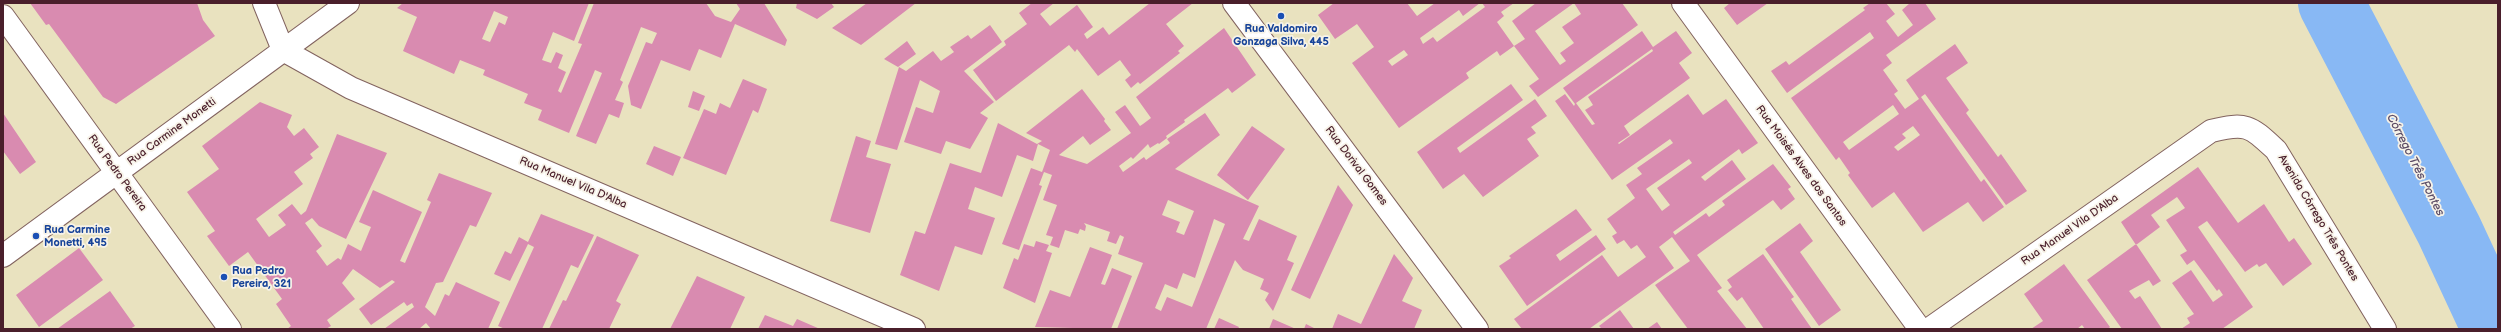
<!DOCTYPE html>
<meta charset="utf-8">
<style>
body{margin:0}
#map{position:relative;width:2501px;height:332px;overflow:hidden;background:#e9e2bf;font-family:"Balsamiq Sans",sans-serif}
canvas{display:block}
.frame{position:absolute;inset:0;border:4px solid #4a1f2b;pointer-events:none}
</style>
<div id="map">
<canvas width="2501" height="332"></canvas>
<div class="frame"></div>
</div>
<script>
const g = document.querySelector('canvas').getContext('2d');
g.lineJoin = 'round';
function strokePath(path, color, width, dash) { g.strokeStyle = color; g.lineWidth = width; g.lineCap = dash ? 'butt' : 'round'; g.setLineDash(dash || []); g.stroke(path); }
function fillPath(path, color) { g.fillStyle = color; g.fill(path, 'evenodd'); }
function label(font, color, halo, rows, align = 'center') {
  g.font = font + ' "Balsamiq Sans",sans-serif'; g.lineWidth = 3.5; g.setLineDash([]); g.textBaseline = 'middle'; g.strokeStyle = halo; g.fillStyle = color; for (const [text, x, y, turn = 0] of rows) {
    g.save(); g.translate(x, y); g.rotate((+turn || 0) * Math.PI / 180); g.textAlign = isNaN(turn) ? turn : align; if (halo) g.strokeText(text, 0, 0); g.fillText(text, 0, 0); g.restore();
  }
}
const river = new Path2D(`
 M 2331,3 L 2449,230 L 2495,329`);
const building = new Path2D(`
 M 30,3 L 197,3 L 203,20 L 215,36 L 116,104 L 103,97 L 49,24 L 46,25 Z
 M 403,3 L 589,3 L 574,41 L 553,32 L 542,60 L 551,63 L 556,52 L 563,55 L 558,68 L 566,72 L 558,91 L 561,93 L 582,44 L 578,43 L 594,3 L 706,3 L 715,16 L 731,22 L 740,9 L 736,3 L 764,3 L 787,40 L 785,46 L 735,24 L 721,58 L 699,49 L 690,71 L 661,60 L 641,109 L 631,105 L 628,86 L 646,42 L 652,44 L 657,33 L 641,27 L 620,80 L 623,82 L 615,100 L 624,103 L 619,118 L 609,114 L 596,144 L 576,136 L 602,73 L 595,70 L 569,133 L 538,120 L 542,110 L 524,103 L 528,94 L 483,75 L 485,70 L 460,60 L 454,74 L 403,51 L 417,17 L 397,8 ZM 494,11 L 508,17 L 505,25 L 499,22 L 490,42 L 482,39 Z
 M 797,3 L 831,3 L 834,7 L 817,19 L 796,8 Z
 M 867,3 L 916,3 L 861,45 L 832,28 Z
 M 1032,3 L 1054,3 L 1040,14 L 1050,26 L 1077,5 L 1093,27 L 1084,34 L 1087,39 L 1103,27 L 1109,35 L 1150,3 L 1193,3 L 1166,24 L 1184,46 L 1178,51 L 1180,53 L 1140,84 L 1138,82 L 1131,88 L 1125,80 L 1131,75 L 1120,60 L 1098,76 L 1077,49 L 1075,52 L 1069,45 L 996,101 L 973,70 L 1006,45 L 1004,41 L 1027,24 L 1019,13 Z
 M 1334,3 L 1407,3 L 1417,16 L 1435,3 L 1480,3 L 1463,16 L 1459,10 L 1420,38 L 1423,44 L 1433,37 L 1437,42 L 1485,7 L 1482,3 L 1514,3 L 1501,12 L 1504,16 L 1497,22 L 1514,46 L 1525,39 L 1512,21 L 1536,3 L 1622,3 L 1638,25 L 1538,97 L 1529,86 L 1539,79 L 1514,46 L 1500,56 L 1497,51 L 1466,73 L 1469,78 L 1399,128 L 1352,63 L 1374,47 L 1357,24 L 1335,39 L 1318,15 ZM 1574,3 L 1581,14 L 1562,27 L 1574,43 L 1560,53 L 1566,61 L 1560,65 L 1535,31 ZM 1404,50 L 1408,55 L 1392,66 L 1388,61 Z
 M 1730,3 L 1768,3 L 1737,25 L 1724,8 Z
 M 1870,3 L 1886,3 L 1895,14 L 1886,21 L 1898,37 L 1913,25 L 1902,10 L 1910,3 L 1925,3 L 1936,19 L 1886,55 L 1892,63 L 1883,70 L 1898,91 L 1894,94 L 1905,109 L 1919,99 L 1906,80 L 1955,44 L 1968,63 L 1946,78 L 1969,110 L 1966,113 L 1998,157 L 2001,154 L 2027,191 L 2006,205 L 1925,94 L 1921,97 L 1981,182 L 1984,179 L 2004,207 L 1983,222 L 1968,202 L 1923,232 L 1894,192 L 1872,208 L 1848,175 L 1850,173 L 1839,157 L 1836,160 L 1791,98 L 1874,38 L 1870,32 L 1787,93 L 1771,71 L 1786,61 L 1789,65 L 1865,10 L 1863,8 ZM 1893,105 L 1899,114 L 1849,150 L 1843,142 ZM 1913,126 L 1920,135 L 1898,151 L 1894,147 L 1906,138 L 1902,134 Z
 M 990,25 L 1002,42 L 964,71 L 994,102 L 980,113 L 988,118 L 970,149 L 946,141 L 941,154 L 904,142 L 916,107 L 933,113 L 940,91 L 920,80 L 897,150 L 875,144 L 899,67 L 906,71 L 933,51 L 941,61 L 954,52 L 950,47 L 968,35 L 971,39 Z
 M 1224,28 L 1256,75 L 1232,93 L 1228,88 L 1184,120 L 1185,122 L 1166,136 L 1167,138 L 1159,144 L 1158,143 L 1150,148 L 1148,144 L 1133,159 L 1131,157 L 1119,166 L 1123,172 L 1144,157 L 1146,160 L 1170,143 L 1167,139 L 1205,113 L 1220,135 L 1175,169 L 1259,206 L 1243,239 L 1249,241 L 1259,219 L 1297,236 L 1287,260 L 1294,263 L 1273,311 L 1265,300 L 1269,293 L 1260,289 L 1264,279 L 1243,270 L 1235,260 L 1206,329 L 1117,329 L 1143,263 L 1118,254 L 1124,237 L 1120,235 L 1116,244 L 1107,241 L 1110,232 L 1084,223 L 1086,226 L 1085,231 L 1080,229 L 1078,234 L 1065,230 L 1059,248 L 1050,245 L 1053,237 L 1046,235 L 1057,205 L 1043,200 L 1052,175 L 1044,172 L 1039,185 L 1042,186 L 1019,250 L 1002,244 L 1031,168 L 1042,172 L 1050,150 L 1038,144 L 1033,161 L 1017,155 L 1002,197 L 975,187 L 968,209 L 995,218 L 982,255 L 955,246 L 939,291 L 900,275 L 915,231 L 925,234 L 950,163 L 981,173 L 998,123 L 1037,144 L 1042,141 L 1026,133 L 1082,89 L 1105,119 L 1104,121 L 1111,130 L 1090,145 L 1083,136 L 1059,155 L 1087,164 L 1131,133 L 1115,112 L 1125,105 L 1140,126 L 1143,124 L 1151,118 L 1136,97 ZM 1168,200 L 1194,211 L 1184,235 L 1176,232 L 1180,222 L 1162,215 ZM 1214,219 L 1225,224 L 1192,307 L 1167,297 L 1161,311 L 1155,308 L 1165,284 L 1177,289 L 1183,273 L 1195,278 Z
 M 1642,31 L 1653,47 L 1676,31 L 1692,53 L 1679,63 L 1690,78 L 1624,126 L 1630,135 L 1618,143 L 1619,144 L 1688,94 L 1703,115 L 1726,99 L 1758,143 L 1742,154 L 1739,149 L 1701,177 L 1705,181 L 1732,160 L 1746,179 L 1673,232 L 1675,235 L 1706,213 L 1709,217 L 1725,205 L 1722,201 L 1773,164 L 1791,187 L 1788,189 L 1795,199 L 1781,210 L 1773,200 L 1697,255 L 1722,288 L 1717,291 L 1747,329 L 1688,329 L 1655,285 L 1690,261 L 1672,237 L 1659,247 L 1674,268 L 1589,329 L 1522,329 L 1514,319 L 1602,255 L 1618,277 L 1646,257 L 1637,245 L 1631,249 L 1624,240 L 1617,244 L 1612,236 L 1617,233 L 1607,219 L 1635,198 L 1626,185 L 1642,174 L 1637,168 L 1673,143 L 1670,139 L 1612,180 L 1555,101 L 1565,94 L 1574,106 L 1575,104 L 1563,88 ZM 1652,49 L 1653,51 L 1588,97 L 1593,105 L 1585,110 L 1595,124 L 1592,125 L 1576,103 ZM 1689,159 L 1692,163 L 1657,188 L 1670,205 L 1662,211 L 1646,189 Z
 M 907,41 L 916,54 L 898,67 L 884,59 Z
 M 743,79 L 767,89 L 758,113 L 753,110 L 726,175 L 683,158 L 704,109 L 716,114 L 720,103 L 730,108 Z
 M 1511,84 L 1523,100 L 1457,148 L 1460,153 L 1535,99 L 1547,116 L 1531,127 L 1536,133 L 1527,139 L 1539,156 L 1483,197 L 1464,174 L 1443,189 L 1417,152 Z
 M 693,91 L 705,96 L 699,111 L 688,107 Z
 M 260,102 L 292,115 L 287,127 L 294,136 L 304,128 L 319,147 L 310,154 L 313,158 L 294,172 L 303,184 L 256,219 L 269,237 L 286,225 L 278,215 L 292,204 L 301,215 L 306,211 L 337,134 L 387,153 L 346,239 L 319,226 L 312,218 L 305,223 L 322,246 L 316,251 L 327,266 L 338,258 L 341,260 L 348,244 L 361,251 L 371,227 L 359,222 L 373,190 L 422,212 L 400,261 L 405,263 L 431,202 L 427,200 L 439,173 L 492,193 L 476,227 L 470,225 L 443,282 L 436,283 L 425,307 L 435,316 L 445,294 L 449,296 L 456,282 L 500,302 L 488,329 L 431,329 L 426,323 L 419,329 L 384,329 L 414,307 L 412,303 L 407,306 L 404,302 L 371,325 L 359,309 L 395,282 L 392,280 L 380,288 L 353,269 L 342,283 L 355,299 L 327,320 L 331,326 L 326,329 L 287,329 L 291,326 L 276,304 L 282,299 L 248,252 L 229,266 L 207,236 L 215,231 L 187,192 L 219,169 L 202,146 Z
 M 3,113 L 36,162 L 20,174 L 3,151 Z
 M 1252,126 L 1285,149 L 1248,200 L 1217,175 Z
 M 856,136 L 871,141 L 866,157 L 891,164 L 870,233 L 830,221 Z
 M 654,146 L 681,157 L 673,176 L 646,164 Z
 M 2198,167 L 2238,223 L 2264,204 L 2289,242 L 2294,238 L 2312,264 L 2283,286 L 2266,263 L 2259,267 L 2257,264 L 2245,272 L 2207,221 L 2198,227 L 2253,307 L 2222,329 L 2181,329 L 2190,323 L 2187,318 L 2194,314 L 2172,283 L 2191,270 L 2213,302 L 2223,295 L 2219,289 L 2217,291 L 2194,260 L 2187,265 L 2180,255 L 2187,251 L 2166,220 L 2185,208 L 2177,197 L 2151,215 L 2160,227 L 2136,245 L 2121,222 Z
 M 1338,185 L 1353,205 L 1310,299 L 1291,290 Z
 M 1576,209 L 1592,230 L 1556,255 L 1560,261 L 1596,235 L 1606,249 L 1527,306 L 1499,266 L 1511,258 L 1509,256 Z
 M 541,214 L 594,235 L 578,268 L 571,265 L 542,329 L 505,329 L 498,326 L 534,247 L 528,244 L 510,281 L 494,274 L 505,251 L 511,254 L 519,237 L 528,242 Z
 M 1800,223 L 1813,241 L 1800,252 L 1841,310 L 1819,326 L 1765,249 Z
 M 597,236 L 639,255 L 616,301 L 621,304 L 609,329 L 549,329 L 563,300 L 566,301 Z
 M 1036,241 L 1049,245 L 1046,251 L 1052,253 L 1035,303 L 1003,288 L 1014,258 L 1018,260 L 1024,244 L 1034,247 Z
 M 2136,244 L 2161,281 L 2153,286 L 2149,280 L 2129,291 L 2135,299 L 2140,296 L 2162,329 L 2122,329 L 2087,280 Z
 M 1090,247 L 1112,255 L 1101,284 L 1105,285 L 1112,268 L 1132,276 L 1111,329 L 1035,327 L 1050,290 L 1070,297 Z
 M 79,248 L 103,280 L 39,327 L 16,295 Z
 M 1394,254 L 1413,278 L 1402,301 L 1422,310 L 1414,329 L 1332,329 L 1338,314 L 1361,324 Z
 M 1763,254 L 1794,297 L 1791,299 L 1812,329 L 1764,329 L 1742,297 L 1737,301 L 1728,290 L 1732,287 L 1727,280 Z
 M 2064,264 L 2110,327 L 2108,329 L 2085,329 L 2082,325 L 2077,329 L 2031,329 L 2043,321 L 2024,294 Z
 M 697,276 L 745,297 L 730,329 L 670,329 Z
 M 110,291 L 135,326 L 130,329 L 57,329 Z
 M 1620,310 L 1634,329 L 1602,329 L 1599,326 Z
 M 765,315 L 793,326 L 797,319 L 820,329 L 758,329 Z
 M 1219,318 L 1239,327 L 1238,329 L 1214,329 Z
 M 1273,319 L 1296,329 L 1269,329 Z
 M 1657,322 L 1662,329 L 1647,329 Z
 M 1306,324 L 1316,329 L 1304,329 Z`);
const street = new Path2D(`
 M 264,3 L 283,50 L 351,88 L 914,329
 M 1234,3 L 1477,329
 M 1683,3 L 1920,329
 M 3,16 L 230,329
 M 3,256 L 348,3
 M 1929,329 L 2211,131 C 2247,122 2250,126 2276,150 L 2385,329`);
const markers = [
 [1281,16,4,"#1a4fb4"],
 [36,236,4,"#1a4fb4"],
 [224,277,4,"#1a4fb4"]
];
const transitNames = [
 ["Rua Valdomiro",1281,29,"center"],
 ["Gonzaga Silva, 445",1281,42,"center"],
 ["Rua Carmine",44,230],
 ["Monetti, 495",44,243],
 ["Rua Pedro",232,271],
 ["Pereira, 321",232,284]
];
const streetNames = [
 ["Rua Carmine Monetti",172,132,-36],
 ["Rua Dorival Gomes",1356,166,53],
 ["Rua Moisés Alves dos Santos",1801,166,54],
 ["Rua Pedro Pereira",117,173,54],
 ["Rua Manuel Vila D'Alba",573,183,23],
 ["Avenida Córrego Três Pontes",2318,218,59],
 ["Rua Manuel Vila D'Alba",2070,230,-35]
];
const waterNames = [
 ["Córrego Três Pontes",2415,165,63]
];
strokePath(river, '#88b8f4', 66);
fillPath(building, '#d98bb0');
strokePath(street, '#82635f', 24);
strokePath(street, '#fff', 22);
for (const [x, y, r, color] of markers) { const dot = new Path2D(); dot.arc(x, y, r, 0, 2 * Math.PI); g.fillStyle = color; g.fill(dot); strokePath(dot, '#f7f3e8', 1.5); }
label('bold 11px', '#164399', '#f7f3e8', transitNames, 'left');
label('11px', '#4a1f2b', '#f7f3e8', streetNames);
label('italic 12px', '#5d4d67', '#f7f3e8', waterNames);
</script>
